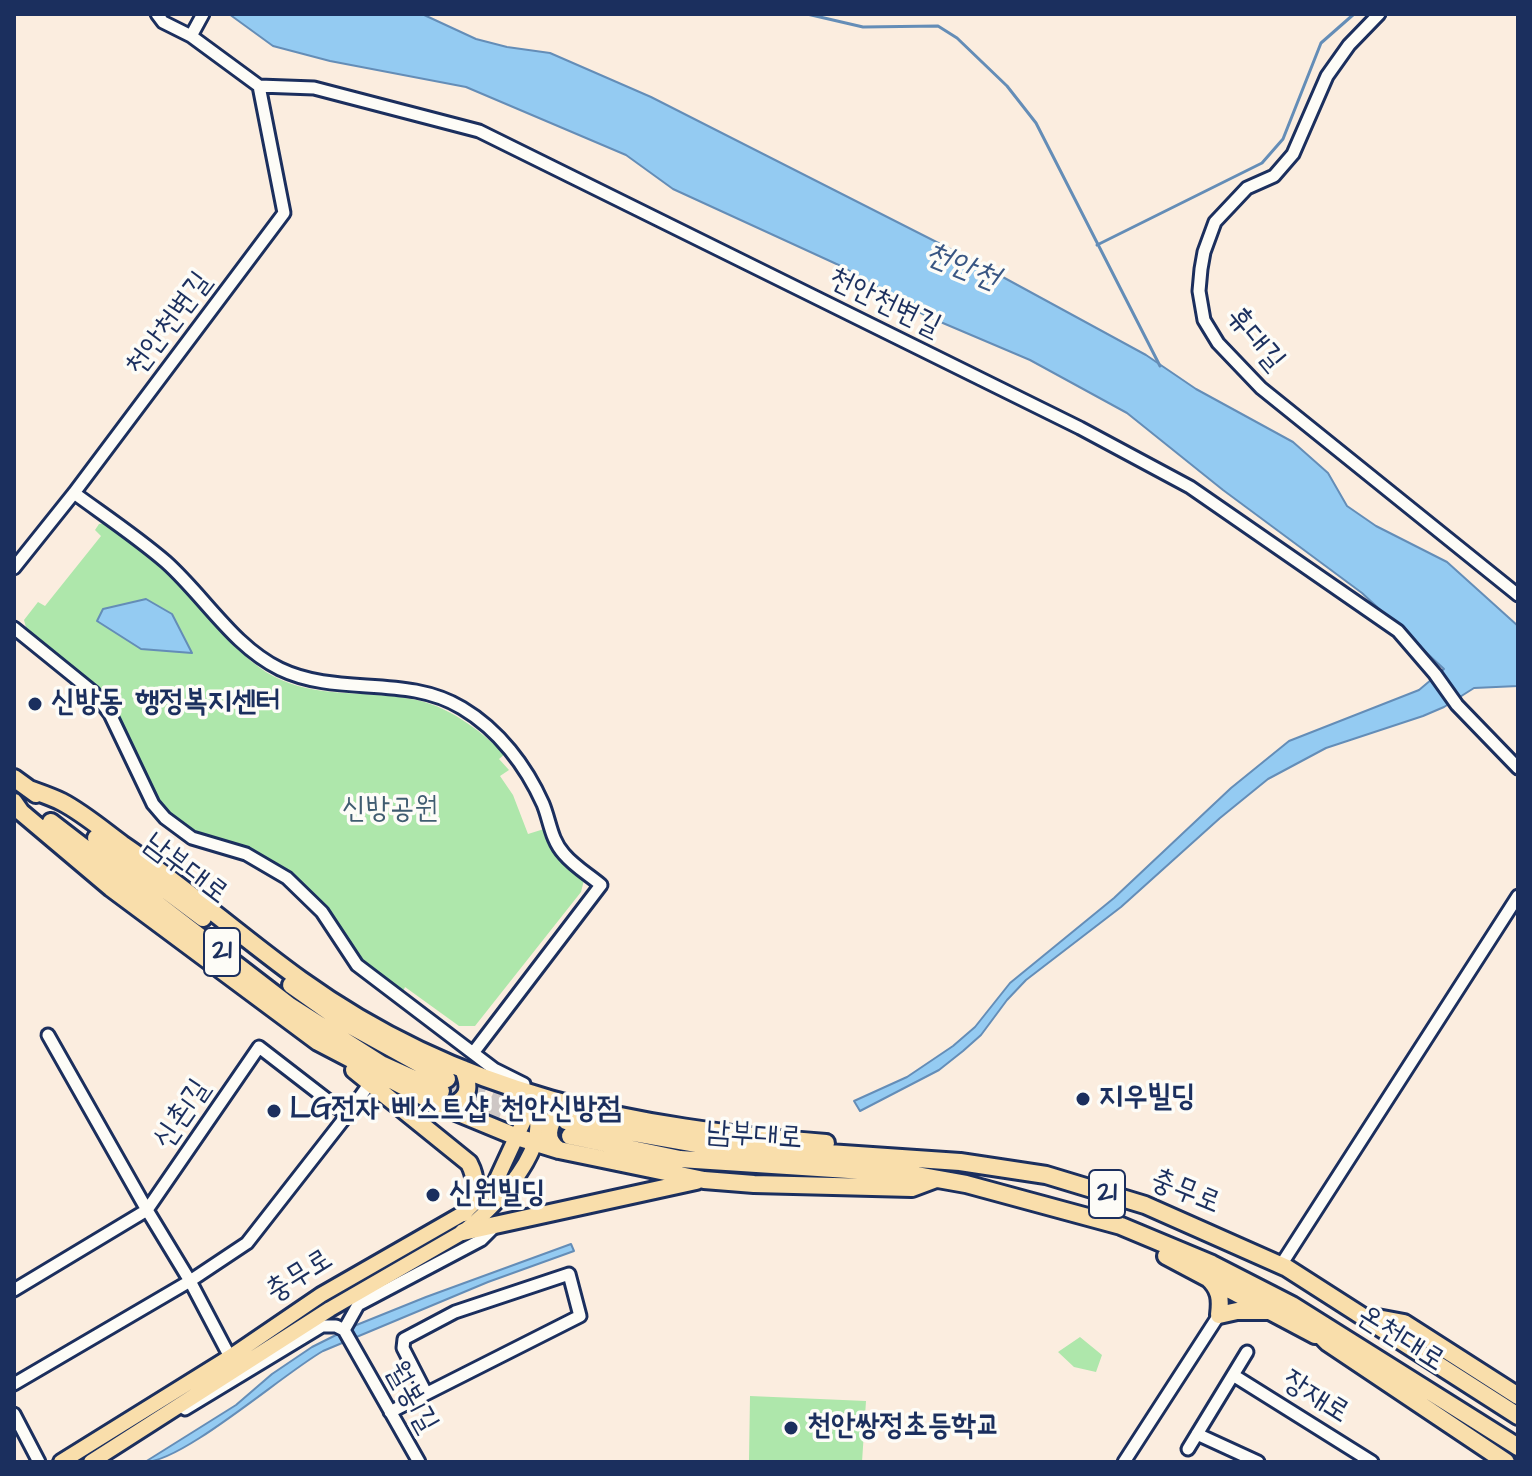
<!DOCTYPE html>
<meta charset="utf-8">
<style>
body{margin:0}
#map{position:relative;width:1532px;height:1476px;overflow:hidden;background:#fbeddf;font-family:"Architects Daughter",sans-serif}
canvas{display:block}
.frame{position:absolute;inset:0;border:16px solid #1b2f5e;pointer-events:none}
</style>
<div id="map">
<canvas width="1532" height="1476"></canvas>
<div class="frame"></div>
</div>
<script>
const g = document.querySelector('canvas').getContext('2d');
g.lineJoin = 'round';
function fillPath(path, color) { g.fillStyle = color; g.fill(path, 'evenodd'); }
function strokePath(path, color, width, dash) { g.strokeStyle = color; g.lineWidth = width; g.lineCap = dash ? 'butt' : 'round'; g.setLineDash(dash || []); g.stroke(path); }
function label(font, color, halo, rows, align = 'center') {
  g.font = font + ' "Architects Daughter","Poor Story",sans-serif'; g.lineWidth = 7; g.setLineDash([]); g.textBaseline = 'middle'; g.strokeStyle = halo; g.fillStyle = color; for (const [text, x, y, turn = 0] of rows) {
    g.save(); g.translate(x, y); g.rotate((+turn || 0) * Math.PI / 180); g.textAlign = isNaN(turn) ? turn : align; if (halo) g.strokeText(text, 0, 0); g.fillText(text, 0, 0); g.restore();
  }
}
const green = new Path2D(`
 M 106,523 C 130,541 157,559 178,580 C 209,612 233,654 273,676 C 317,699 364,690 411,699 C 448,705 478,729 505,754 L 499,759 L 509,770 L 500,776 L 513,795 L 528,834 L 544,829 L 558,855 L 584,880 L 581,892 L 475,1026 L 459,1026 L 405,987 L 403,992 L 363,964 L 289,874 L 257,855 L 212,842 L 189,831 L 169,817 L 156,800 L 95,688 L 27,631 L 24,620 L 38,602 L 45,606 L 101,536 L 95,530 L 99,524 Z
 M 1080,1337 L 1102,1355 L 1096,1372 L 1074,1367 L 1058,1352 Z
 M 750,1396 L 866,1401 L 862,1462 L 749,1460 Z`);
const water = new Path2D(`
 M 229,14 L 422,14 L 476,39 L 507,47 L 550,53 L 651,97 L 966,257 L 1146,355 L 1196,389 L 1293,442 L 1328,473 L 1347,506 L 1376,526 L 1447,562 L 1518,626 L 1518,686 L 1474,688 L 1444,707 L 1423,716 L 1326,748 L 1268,779 L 1220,818 L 1121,907 L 1026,980 L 1007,1000 L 981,1035 L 963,1051 L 939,1070 L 860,1111 L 854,1101 L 907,1077 L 953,1046 L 975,1027 L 1010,983 L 1114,898 L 1231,788 L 1289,741 L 1419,690 L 1444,669 L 1362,593 L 1223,490 L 1127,413 L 1030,360 L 924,315 L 843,267 L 673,189 L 626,155 L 466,87 L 330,61 L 273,46 Z
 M 146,599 L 172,614 L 192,653 L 141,649 L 97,621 L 103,609 Z
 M 571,1244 L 574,1251 L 488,1282 L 323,1351 C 284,1373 183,1462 145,1462 L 236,1405 L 272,1374 L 312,1347 L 354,1326 L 426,1297 Z`);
const stream = new Path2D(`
 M 807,14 L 863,27 L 938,26 L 957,38 L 1007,86 L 1036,123 L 1160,366
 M 1097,245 L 1262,163 L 1283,139 L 1321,43 L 1354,14`);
const highwayTunnel = new Path2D(`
 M 447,1079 L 511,1106
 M 441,1091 L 570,1136`);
const minor = new Path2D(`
 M 157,14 L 163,22 L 191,36 L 259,86 L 314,88 L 479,131 L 1080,428 L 1190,487 L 1398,631 L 1435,674 L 1457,705 L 1518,768
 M 1379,14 L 1349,45 L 1327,76 L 1293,154 L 1274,176 L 1247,188 L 1215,222 L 1204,252 L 1201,269 L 1199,291 L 1204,320 L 1218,343 L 1261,388 L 1518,595
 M 191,36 L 203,14
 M 74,493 C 104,515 137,537 166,562 C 205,597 233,646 280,669 C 338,697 406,674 462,708 C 499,730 526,766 543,804 C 550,821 551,840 564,854 C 574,866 589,875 601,885 L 473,1053
 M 14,568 L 74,493 L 284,213 L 259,86
 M 14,628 L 93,692 L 110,714 L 153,804 L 165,818 L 192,838 L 246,854 L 287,878 L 322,912 L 357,965 L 494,1069 L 524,1084
 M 48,1035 L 147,1210 L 259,1047 L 347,1115 L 370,1083
 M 1281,1265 L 1518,896
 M 14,1290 L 147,1210 L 190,1281 L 230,1357
 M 344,1330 L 358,1305 L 481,1240 L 495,1226
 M 1233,1375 L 1372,1462
 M 14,1384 L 190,1281 L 247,1243 L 347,1115
 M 185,1409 L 322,1326 L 336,1326 L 344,1330 L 419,1462
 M 390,1412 L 580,1316 L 569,1274 L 455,1312 L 404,1339 L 403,1348 L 426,1393
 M 14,1414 L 39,1462
 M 1197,1434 L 1258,1462
 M 1188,1449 L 1247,1352
 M 1124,1462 L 1219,1315`);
const major = new Path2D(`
 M 61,1462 L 230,1357 L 321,1295 L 464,1213 L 495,1183 L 526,1116 L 534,1108 L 551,1101
 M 91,1462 L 330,1309 L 463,1232 C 492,1210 561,1141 529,1103`);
const highway = new Path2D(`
 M 14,778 L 36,794
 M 29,789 C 40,793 52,797 62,802 C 83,813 103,830 122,844 C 184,886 240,936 301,980 C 462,1096 632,1128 826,1143
 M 14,802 L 21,812 L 111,888 L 318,1042 L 437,1104 L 517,1137 L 559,1150 L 704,1180 L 754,1184 L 912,1188 L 936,1179
 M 51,822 L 290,1006 L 381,1064 L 441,1091
 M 96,838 L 203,918
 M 291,985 L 342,1021 L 447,1079
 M 354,1070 L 469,1163 C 479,1182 475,1196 464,1213
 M 446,1108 C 468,1100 472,1090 463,1069
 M 566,1121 L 697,1144 L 960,1162 L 1046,1175 L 1145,1205 L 1287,1268 L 1518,1416
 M 570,1136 L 680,1159 L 910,1174 L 966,1184 L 1121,1226 L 1212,1264 L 1292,1305 L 1518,1447
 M 559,1150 C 544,1140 548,1125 558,1113 L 575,1108
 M 463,1232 L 696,1181
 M 1166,1256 L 1315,1335
 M 1208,1278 C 1220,1289 1221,1299 1219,1315 L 1237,1311 L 1270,1311
 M 1372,1317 L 1404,1323 L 1518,1396
 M 1306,1320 L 1327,1342 L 1506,1462`);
const markers = [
 [35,704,8,"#1b2f5e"],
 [1083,1099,8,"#1b2f5e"],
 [274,1111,8,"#1b2f5e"],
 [433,1195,8,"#1b2f5e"],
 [791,1428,8,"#1b2f5e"]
];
const shields = [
 [222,952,36],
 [1107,1194,36]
];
const shieldNames = [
 ["21",222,952],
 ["21",1107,1194]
];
const streetNames = [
 ["천안천변길",884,304,26],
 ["천안천변길",170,325,-53],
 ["휴대길",1254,340,50],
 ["남부대로",185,870,37],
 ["신촌1길",183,1115,-56],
 ["남부대로",754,1137,4],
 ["충무로",1185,1193,22],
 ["충무로",300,1277,-32],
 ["온천대로",1400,1340,32],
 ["월봉1길",410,1398,61],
 ["장재로",1315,1398,32]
];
const poiNames = [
 ["신방동 행정복지센터",51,704],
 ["지우빌딩",1099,1099],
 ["LG전자 베스트샵 천안신방점",290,1111],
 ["신원빌딩",449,1195],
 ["천안쌍정초등학교",807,1428]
];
const parkNames = [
 ["신방공원",390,811]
];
const waterNames = [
 ["천안천",961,268,22]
];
fillPath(green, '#aee7ab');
fillPath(water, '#94cbf2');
strokePath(water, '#648db7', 2);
strokePath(stream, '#648db7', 3);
strokePath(highwayTunnel, '#cec7c5', 16, [16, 8]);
strokePath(minor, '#1b2f5e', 17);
strokePath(major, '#1b2f5e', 20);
strokePath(highway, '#1b2f5e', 22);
strokePath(minor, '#fdfcf7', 11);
strokePath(major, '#f9deab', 14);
strokePath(highway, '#f9deab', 16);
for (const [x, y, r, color] of markers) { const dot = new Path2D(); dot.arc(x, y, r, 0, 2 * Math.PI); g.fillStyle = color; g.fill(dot); strokePath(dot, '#fdfcf7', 3); }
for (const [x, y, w] of shields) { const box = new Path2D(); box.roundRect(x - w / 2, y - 24, w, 48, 6); g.fillStyle = '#fdfcf7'; g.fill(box); strokePath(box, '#1b2f5e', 2); }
label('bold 28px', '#1b2f5e', null, shieldNames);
label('30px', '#1b2f5e', '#fdfcf7', streetNames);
label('bold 30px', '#1b2f5e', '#fdfcf7', poiNames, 'left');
label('30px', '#405d71', '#fdfcf7', parkNames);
label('italic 32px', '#395683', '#fdfcf7', waterNames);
</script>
